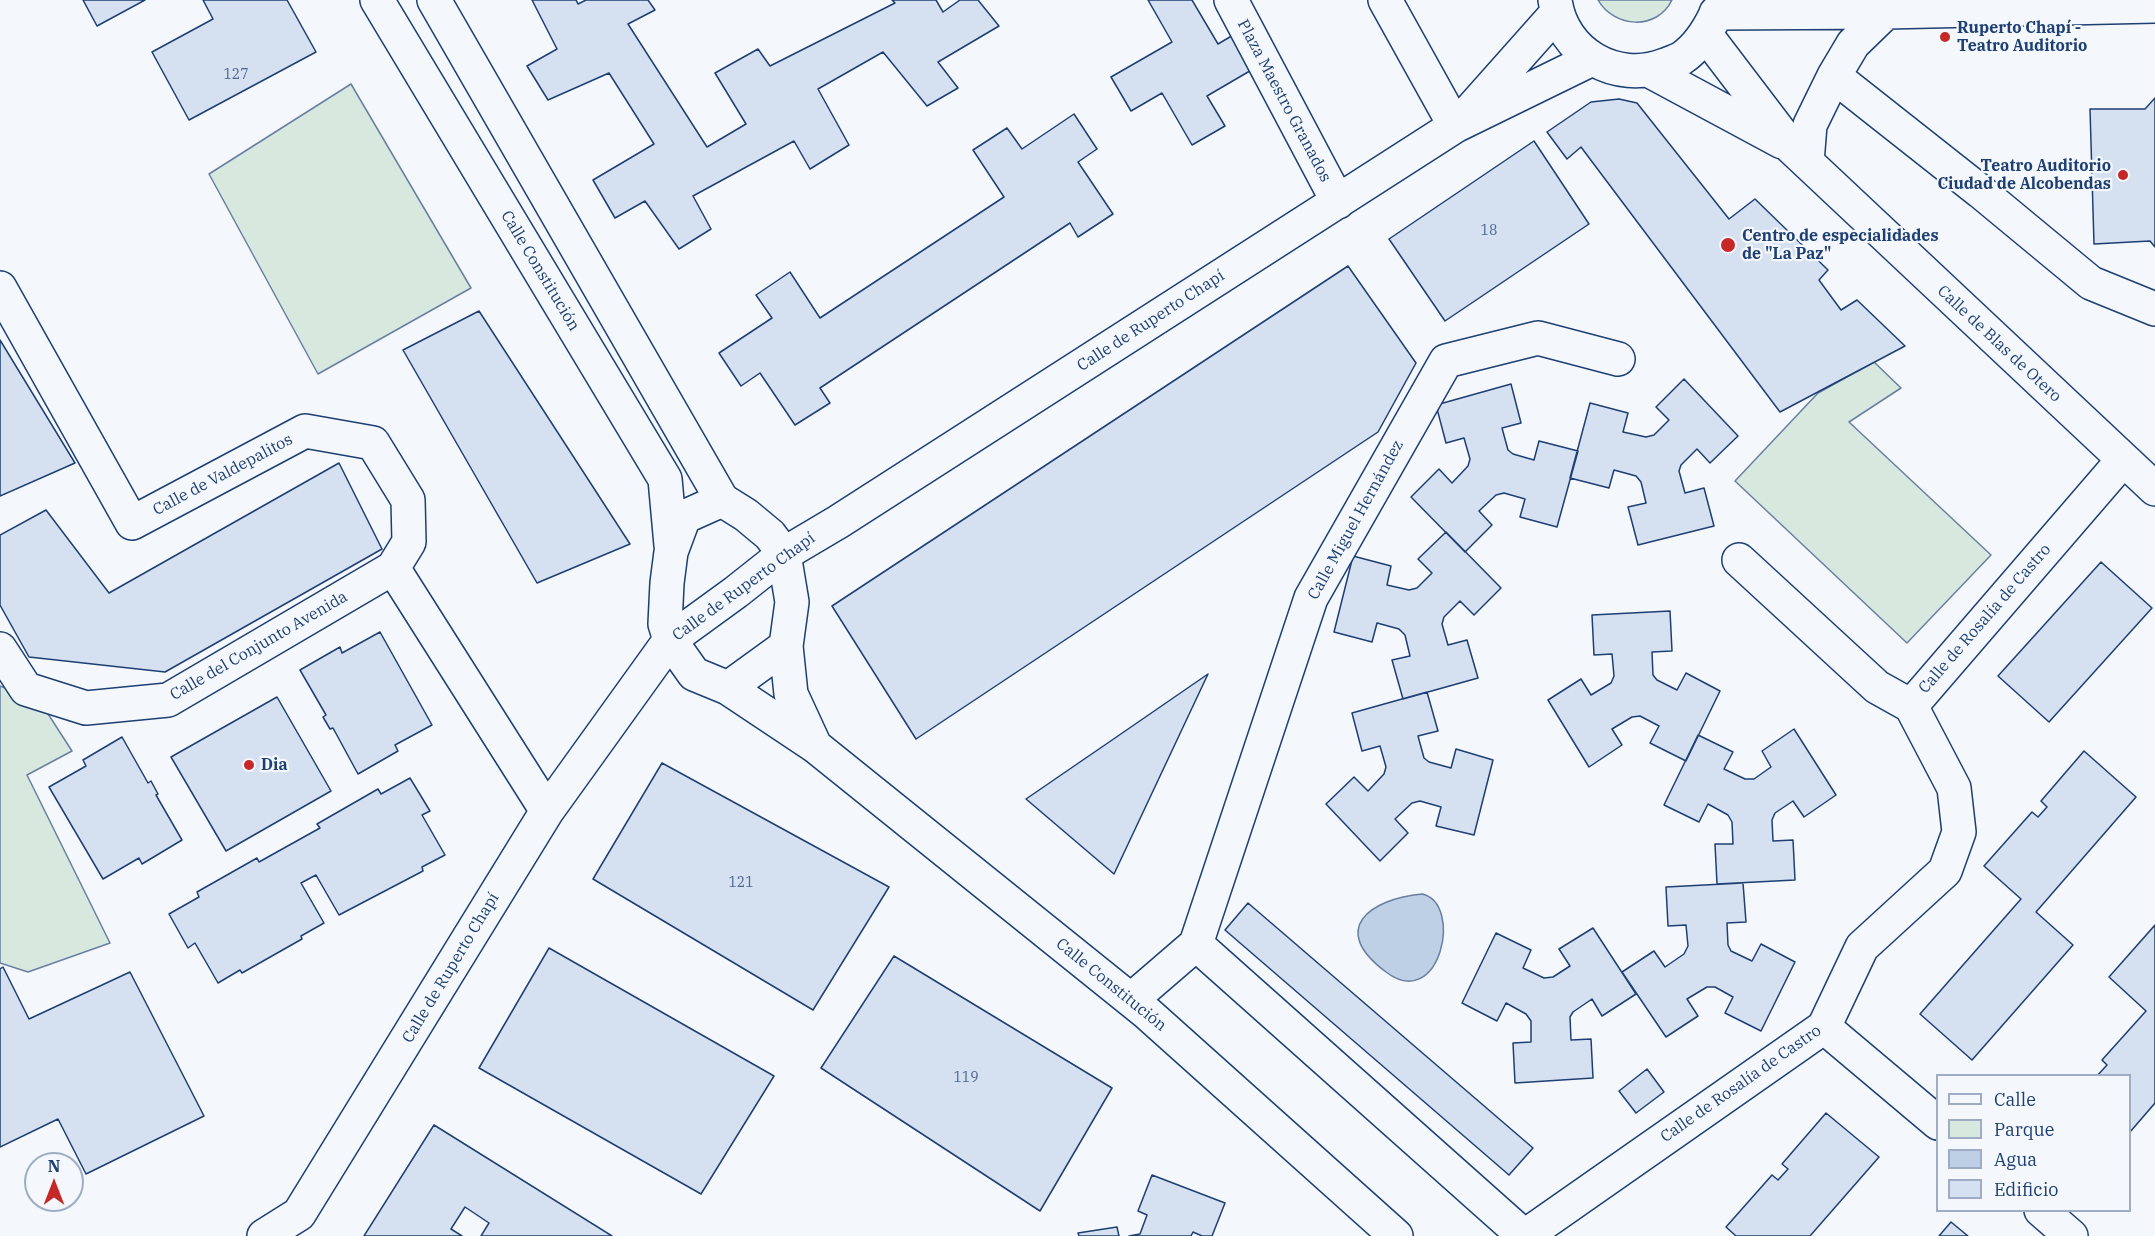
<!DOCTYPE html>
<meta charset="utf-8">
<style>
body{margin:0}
#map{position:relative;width:2155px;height:1236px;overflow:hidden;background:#f4f7fb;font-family:"IBM Plex Serif",serif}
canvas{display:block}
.legend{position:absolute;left:1936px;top:1074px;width:195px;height:138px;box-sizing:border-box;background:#f4f7fb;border:2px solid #9eadc5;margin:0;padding:8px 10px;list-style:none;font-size:18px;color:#1d3f73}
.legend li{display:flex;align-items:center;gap:12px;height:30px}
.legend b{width:30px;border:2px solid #9eadc5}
.north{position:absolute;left:24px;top:1152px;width:60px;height:60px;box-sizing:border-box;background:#f4f7fb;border:2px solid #9eadc5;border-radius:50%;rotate:0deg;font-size:16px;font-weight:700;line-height:24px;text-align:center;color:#1d3f73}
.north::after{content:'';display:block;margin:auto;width:21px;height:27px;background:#c62828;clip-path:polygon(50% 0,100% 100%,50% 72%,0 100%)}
</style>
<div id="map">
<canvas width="2155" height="1236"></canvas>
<ul class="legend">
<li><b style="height:8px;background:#f4f7fb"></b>Calle</li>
<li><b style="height:16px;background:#d7e8df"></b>Parque</li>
<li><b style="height:16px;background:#bed0e5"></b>Agua</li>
<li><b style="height:16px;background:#d5e0f0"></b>Edificio</li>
</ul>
<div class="north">N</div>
</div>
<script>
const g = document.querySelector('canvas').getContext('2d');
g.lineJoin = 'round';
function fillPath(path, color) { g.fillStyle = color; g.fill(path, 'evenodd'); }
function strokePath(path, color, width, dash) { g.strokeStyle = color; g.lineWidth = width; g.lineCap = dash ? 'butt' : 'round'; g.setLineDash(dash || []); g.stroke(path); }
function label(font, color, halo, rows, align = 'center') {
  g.font = font + ' "IBM Plex Serif",serif'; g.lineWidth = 4.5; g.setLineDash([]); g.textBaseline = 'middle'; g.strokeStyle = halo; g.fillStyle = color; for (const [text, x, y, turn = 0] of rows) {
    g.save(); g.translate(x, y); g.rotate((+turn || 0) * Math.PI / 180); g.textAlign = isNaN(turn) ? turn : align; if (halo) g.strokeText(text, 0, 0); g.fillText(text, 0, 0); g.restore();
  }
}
const green = new Path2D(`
 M 1598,0 L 1672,0 C 1657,31 1614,28 1598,0 Z
 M 351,84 L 471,288 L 318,374 L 209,174 Z
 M 1874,362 L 1901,388 L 1849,422 L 1991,555 L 1907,643 L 1735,481 L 1818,393 Z
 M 0,686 L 41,703 L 72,751 L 27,775 L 110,943 L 28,972 L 0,963 Z`);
const water = new Path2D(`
 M 1422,894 C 1464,903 1440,1013 1386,972 C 1328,929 1370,899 1422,894 Z`);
const building = new Path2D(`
 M 83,0 L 145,0 L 97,26 Z
 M 203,0 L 287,0 L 316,52 L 189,120 L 152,52 L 213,19 Z
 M 532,0 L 576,0 L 578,4 L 586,0 L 648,0 L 655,10 L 628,24 L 707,147 L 746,124 L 715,73 L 758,49 L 770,66 L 895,3 L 892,0 L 936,0 L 943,12 L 960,0 L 978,0 L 999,26 L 938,62 L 958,88 L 927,106 L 883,52 L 818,89 L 849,145 L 810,169 L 794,141 L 693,196 L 711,229 L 679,249 L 645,201 L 615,218 L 593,180 L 654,144 L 609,73 L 548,100 L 527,66 L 557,49 Z
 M 1148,0 L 1192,0 L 1218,44 L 1240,31 L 1260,65 L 1207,96 L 1225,126 L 1192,145 L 1162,93 L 1131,111 L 1111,77 L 1172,42 Z
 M 2155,98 L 2155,247 L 2150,241 L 2094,244 L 2090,109 L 2145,109 Z
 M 1619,99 L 1637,103 L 1729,219 L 1755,199 L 1828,270 L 1819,280 L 1841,310 L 1857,300 L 1905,346 L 1780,412 L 1581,147 L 1567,159 L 1547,132 L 1591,102 Z
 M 1074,114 L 1097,149 L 1078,162 L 1113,214 L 1078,237 L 1070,223 L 820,388 L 830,403 L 795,425 L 760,373 L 741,386 L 719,353 L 772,318 L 756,295 L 790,272 L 820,318 L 1004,197 L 973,150 L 1007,128 L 1022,149 Z
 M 1534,141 L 1589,224 L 1445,321 L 1389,239 Z
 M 1348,266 L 1416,363 L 1378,432 L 916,739 L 832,606 Z
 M 479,311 L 630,544 L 537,583 L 403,350 Z
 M 0,340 L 75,463 L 0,496 Z
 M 1684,379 L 1738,436 L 1710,463 L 1697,449 L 1681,465 L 1679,471 L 1685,493 L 1704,488 L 1714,526 L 1638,545 L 1628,507 L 1646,503 L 1641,482 L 1636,476 L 1614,470 L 1609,488 L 1570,478 L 1590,403 L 1628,413 L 1623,432 L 1646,437 L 1654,435 L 1669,420 L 1656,407 Z
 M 1511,384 L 1521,423 L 1502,428 L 1508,450 L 1513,454 L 1534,460 L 1539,441 L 1578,451 L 1557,527 L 1520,517 L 1525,499 L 1504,493 L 1496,495 L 1479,511 L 1492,525 L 1465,552 L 1411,497 L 1439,469 L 1452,483 L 1468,466 L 1470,459 L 1464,438 L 1446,443 L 1436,405 Z
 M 339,463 L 382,549 L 165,672 L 29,657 L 0,605 L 0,535 L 46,510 L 109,593 Z
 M 1446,532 L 1501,588 L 1474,615 L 1460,601 L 1444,617 L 1442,624 L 1448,645 L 1467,640 L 1478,678 L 1403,699 L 1392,660 L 1410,656 L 1405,635 L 1399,629 L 1377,623 L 1372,642 L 1334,632 L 1353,556 L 1391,566 L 1387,585 L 1409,590 L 1417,588 L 1432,573 L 1418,559 Z
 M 2101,562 L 2152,608 L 2049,722 L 1998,676 Z
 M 1670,611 L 1672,651 L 1652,652 L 1653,675 L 1657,680 L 1677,690 L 1686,673 L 1720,691 L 1686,761 L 1650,743 L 1659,726 L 1640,716 L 1632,717 L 1612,729 L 1622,745 L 1589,767 L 1548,700 L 1581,679 L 1591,695 L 1611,683 L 1614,676 L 1612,654 L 1594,655 L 1592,615 Z
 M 380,632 L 432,725 L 395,745 L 398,751 L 358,774 L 333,728 L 330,729 L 323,717 L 326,715 L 300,670 L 340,647 L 342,653 Z
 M 1208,674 L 1114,874 L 1026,799 L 1115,738 Z
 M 1427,692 L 1438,731 L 1418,736 L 1424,758 L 1429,762 L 1451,768 L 1456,749 L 1493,760 L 1474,835 L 1436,826 L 1441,807 L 1420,801 L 1412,803 L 1395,819 L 1408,833 L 1380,861 L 1326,804 L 1354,777 L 1368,791 L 1384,774 L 1386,767 L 1380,746 L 1362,751 L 1352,713 Z
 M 277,697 L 331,791 L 226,851 L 171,757 Z
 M 1794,729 L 1836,795 L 1804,817 L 1793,801 L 1775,813 L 1772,820 L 1773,841 L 1793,840 L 1795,880 L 1717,884 L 1715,844 L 1733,844 L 1732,822 L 1728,815 L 1708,804 L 1699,822 L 1664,805 L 1698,735 L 1733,752 L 1724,769 L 1745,779 L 1754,779 L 1771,767 L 1762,751 Z
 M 122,737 L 148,783 L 151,781 L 158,794 L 156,795 L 182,840 L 142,864 L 139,858 L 103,879 L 49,787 L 86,766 L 83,760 Z
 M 2084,751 L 2136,797 L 2036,912 L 2073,945 L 1972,1060 L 1920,1014 L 2021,899 L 1984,866 L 2032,812 L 2038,817 L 2047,807 L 2041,801 Z
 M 662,763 L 889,887 L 813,1010 L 593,879 Z
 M 410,778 L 430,811 L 422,815 L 445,855 L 422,867 L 423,871 L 339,915 L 316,875 L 301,883 L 324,923 L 301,936 L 302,939 L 279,952 L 242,973 L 240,970 L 218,983 L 195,943 L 188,948 L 169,914 L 199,897 L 197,892 L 257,858 L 259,862 L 320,828 L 317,824 L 378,789 L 381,794 Z
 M 1743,883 L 1746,922 L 1727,923 L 1728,945 L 1731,951 L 1752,961 L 1761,944 L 1795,962 L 1761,1031 L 1725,1013 L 1733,997 L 1715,987 L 1707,987 L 1687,999 L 1698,1016 L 1666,1037 L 1622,972 L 1654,951 L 1665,967 L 1684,954 L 1688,946 L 1686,925 L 1668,926 L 1666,887 Z
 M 1248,903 L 1533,1148 L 1509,1175 L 1225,930 Z
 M 2155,925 L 2155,1103 L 2130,1132 L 2130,1076 L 2097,1076 L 2107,1065 L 2102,1060 L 2146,1011 L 2109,977 Z
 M 1593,928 L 1636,994 L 1602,1016 L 1592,999 L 1573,1012 L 1570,1017 L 1571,1040 L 1591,1039 L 1593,1078 L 1515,1083 L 1513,1043 L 1531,1042 L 1531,1021 L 1526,1014 L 1506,1003 L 1497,1021 L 1462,1003 L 1496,933 L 1531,950 L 1523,968 L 1544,978 L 1553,977 L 1570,966 L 1559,949 Z
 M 549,948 L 774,1076 L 701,1194 L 479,1068 Z
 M 894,956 L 1112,1088 L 1040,1211 L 821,1068 Z
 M 3,967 L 29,1019 L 130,972 L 204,1116 L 86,1174 L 58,1119 L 0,1147 L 0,969 Z
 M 1647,1069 L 1664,1092 L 1636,1113 L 1619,1091 Z
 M 1826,1113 L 1879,1157 L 1810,1236 L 1736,1236 L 1726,1227 L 1772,1175 L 1778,1180 L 1788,1169 L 1782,1164 Z
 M 434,1125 L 612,1236 L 481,1236 L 489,1223 L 465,1207 L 451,1229 L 462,1236 L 364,1236 Z
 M 1152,1175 L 1225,1203 L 1212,1236 L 1202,1236 L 1193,1232 L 1191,1236 L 1129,1236 L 1140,1234 L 1147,1215 L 1138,1211 Z
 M 1951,1222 L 1968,1236 L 1939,1236 Z
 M 1117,1227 L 1119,1236 L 1079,1236 L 1078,1233 Z`);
const minor = new Path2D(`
 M 377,0 L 665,479 L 671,545
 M 434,0 L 722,500 L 746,515 L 770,535 L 784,554 L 792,602 L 786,646 L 791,694 L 815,746
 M 1231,0 L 1338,202
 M 1385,0 L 1455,126
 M 1555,0 C 1562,53 1616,84 1665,65 C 1670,63 1677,61 1682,58 C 1698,47 1708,31 1716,14
 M 1716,13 L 1886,12 L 2155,6
 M 1706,35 L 1792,148 L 2155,489
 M 1650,71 L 1782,142
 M 1834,76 L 1981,192 L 2091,283 L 2155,309
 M 1468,113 L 1556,14
 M 1807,162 L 1810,125 L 1834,76 L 1853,44 L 1886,12
 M 0,288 L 132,523 L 305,431 L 373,443 L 408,500 L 409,542 L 393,568 L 547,811
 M 722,500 L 684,517 L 671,552 L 667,583 L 665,624 L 670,640 L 694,674 L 728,688 L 815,746 L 1147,1013 L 1396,1236
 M 1739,560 L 1877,687 L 1911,706
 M 0,649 L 26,689 L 86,708 L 168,700 L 393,568
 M 728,688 L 786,646
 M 1196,944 L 1524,1236
 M 1131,1000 L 1196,944 L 1311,598 L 1446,361 L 1538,338 L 1618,359
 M 1824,1027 L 1938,1123
 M 2041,1210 L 2071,1236
 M 264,1236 L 299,1214 L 547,811 L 670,640 L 736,592 L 784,554 L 838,522 L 1455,126 L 1592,59
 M 1525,1236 L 1824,1027 L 1862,947 L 1945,871 L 1959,832 L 1954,788 L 1911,706 L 2123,460`);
const markers = [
 [1945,37,6,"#c62828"],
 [2123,175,6,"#c62828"],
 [1728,245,8,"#c62828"],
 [249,765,6,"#c62828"]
];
const numberNames = [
 ["127",236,75],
 ["18",1489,231],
 ["121",741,883],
 ["119",966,1078]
];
const poiNames = [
 ["Ruperto Chapí -",1957,28],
 ["Teatro Auditorio",1957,46],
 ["Teatro Auditorio",2111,166,"right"],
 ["Ciudad de Alcobendas",2111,184,"right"],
 ["Centro de especialidades",1742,236],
 ["de \"La Paz\"",1742,254],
 ["Dia",261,765]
];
const streetNames = [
 ["Plaza Maestro Granados",1284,101,62],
 ["Calle Constitución",540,271,59],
 ["Calle de Ruperto Chapí",1151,321,-33],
 ["Calle de Blas de Otero",1999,344,43],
 ["Calle de Valdepalitos",223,475,-28],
 ["Calle Miguel Hernández",1356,520,-61],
 ["Calle de Ruperto Chapí",744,587,-36],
 ["Calle de Rosalía de Castro",1985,619,-49],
 ["Calle del Conjunto Avenida",259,646,-30],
 ["Calle de Ruperto Chapí",451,968,-59],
 ["Calle Constitución",1111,985,39],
 ["Calle de Rosalía de Castro",1741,1084,-35]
];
fillPath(green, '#d7e8df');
strokePath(green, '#687fa3', 1.5);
fillPath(water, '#bed0e5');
strokePath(water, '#687fa3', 1.5);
fillPath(building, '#d5e0f0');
strokePath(building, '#1d3f73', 1.5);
strokePath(minor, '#1d3f73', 36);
strokePath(minor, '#f4f7fb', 33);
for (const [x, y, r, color] of markers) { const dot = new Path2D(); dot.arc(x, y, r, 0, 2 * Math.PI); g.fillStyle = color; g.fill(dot); strokePath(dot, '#f4f7fb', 2); }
label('14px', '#4b6792', null, numberNames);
label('bold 16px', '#1d3f73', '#f4f7fb', poiNames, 'left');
label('16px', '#1d3f73', '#f4f7fb', streetNames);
</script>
